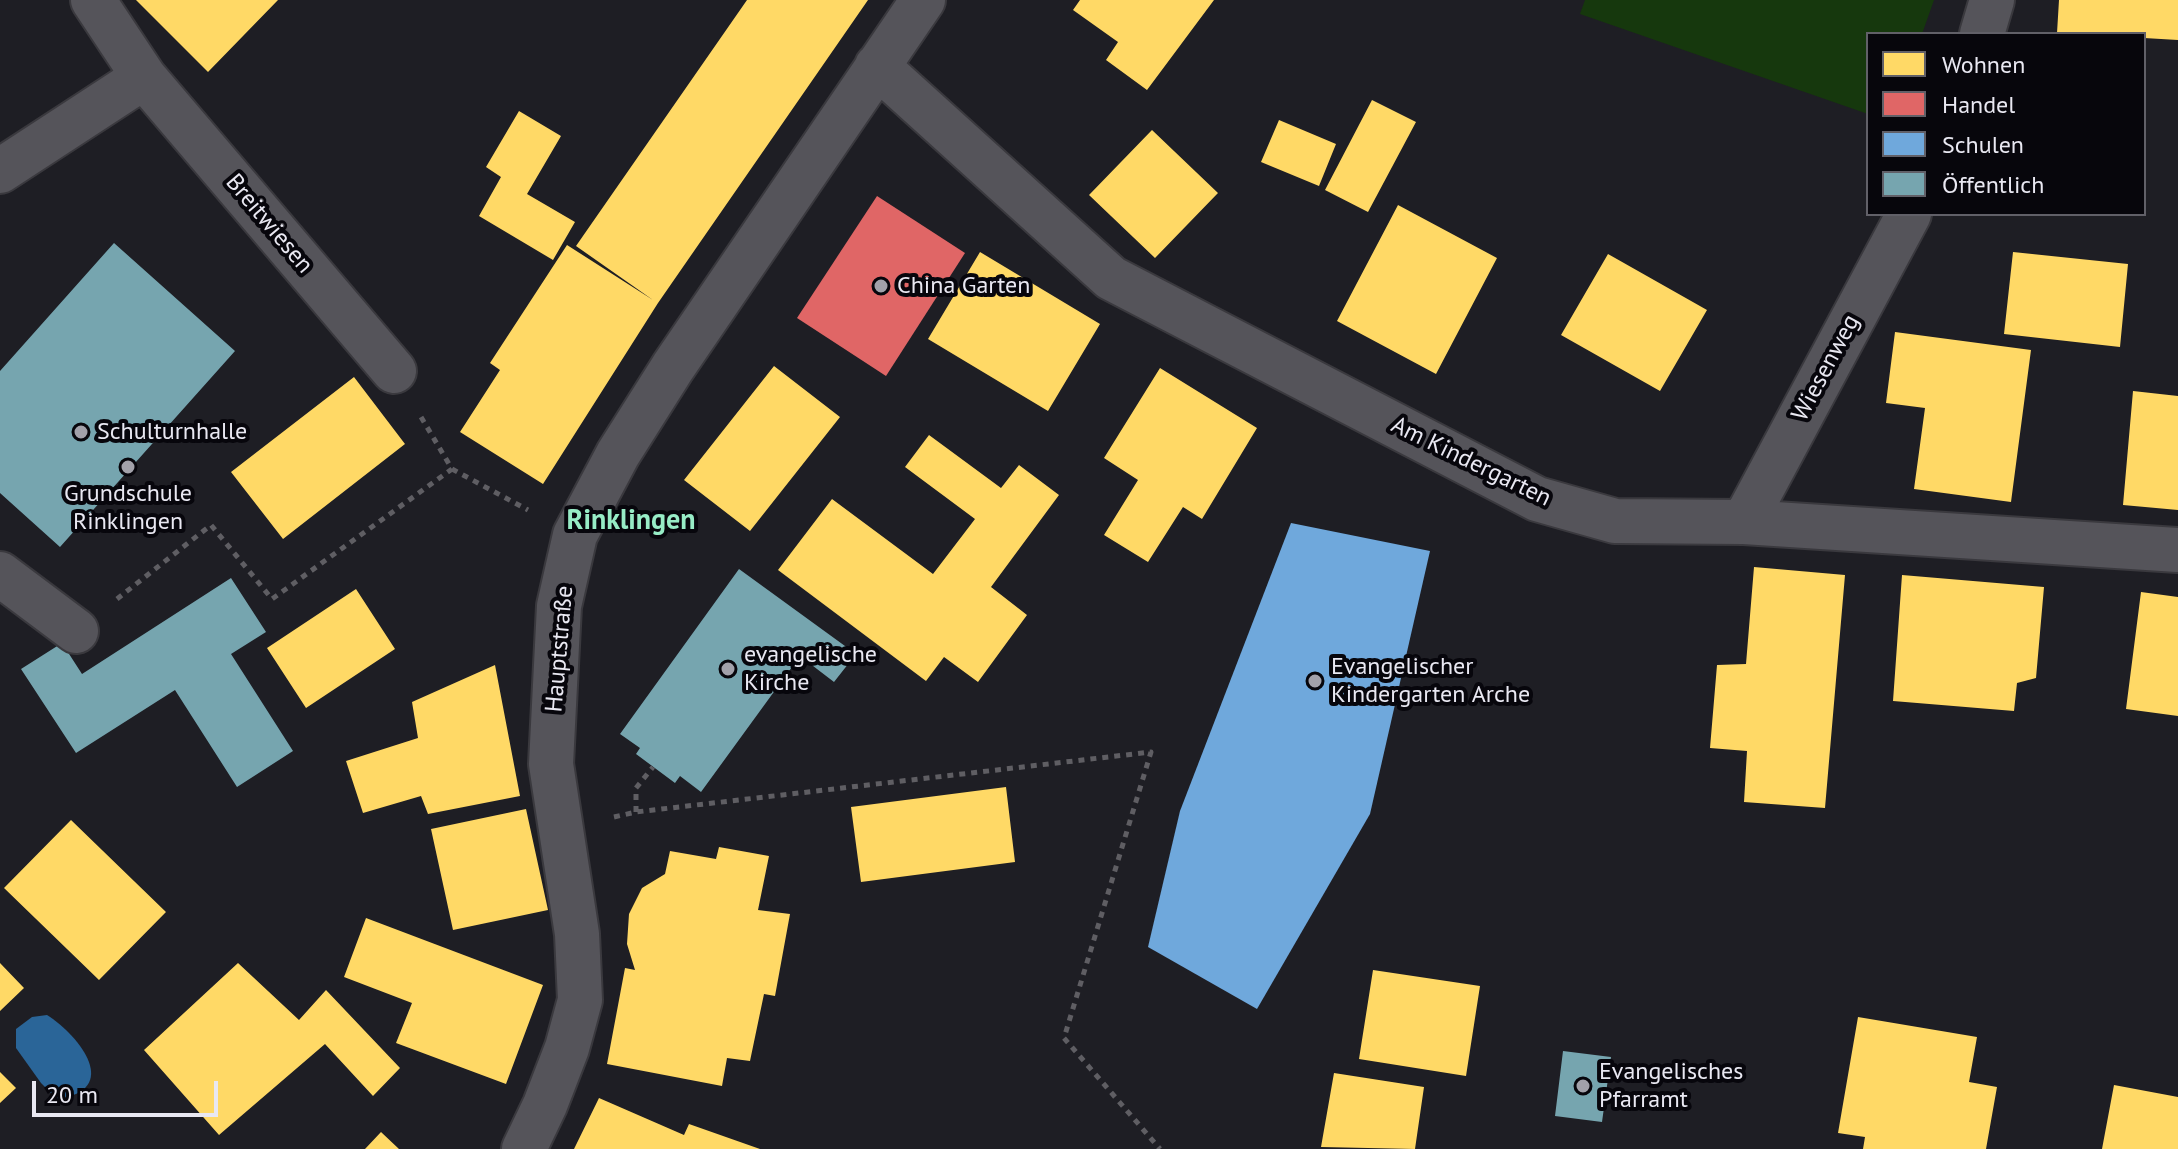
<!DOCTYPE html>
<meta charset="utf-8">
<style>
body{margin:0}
#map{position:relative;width:2178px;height:1149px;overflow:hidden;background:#1e1e24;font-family:"PT Sans",sans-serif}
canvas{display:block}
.legend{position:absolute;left:1866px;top:32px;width:280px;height:184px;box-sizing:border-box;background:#07060c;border:2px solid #616068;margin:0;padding:10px 14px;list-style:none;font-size:24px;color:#e9e8f2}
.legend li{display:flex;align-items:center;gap:16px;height:40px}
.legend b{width:40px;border:2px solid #616068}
.scale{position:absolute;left:32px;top:1081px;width:186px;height:36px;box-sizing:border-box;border:4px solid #e9e8f2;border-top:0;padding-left:10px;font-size:24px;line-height:28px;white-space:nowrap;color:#e9e8f2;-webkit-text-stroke:6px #07060c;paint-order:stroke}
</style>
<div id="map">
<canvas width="2178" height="1149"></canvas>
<ul class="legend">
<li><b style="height:22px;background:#ffd966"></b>Wohnen</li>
<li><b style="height:22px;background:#e06666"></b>Handel</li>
<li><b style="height:22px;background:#6fa8dc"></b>Schulen</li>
<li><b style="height:22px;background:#76a5af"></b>Öffentlich</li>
</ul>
<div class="scale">20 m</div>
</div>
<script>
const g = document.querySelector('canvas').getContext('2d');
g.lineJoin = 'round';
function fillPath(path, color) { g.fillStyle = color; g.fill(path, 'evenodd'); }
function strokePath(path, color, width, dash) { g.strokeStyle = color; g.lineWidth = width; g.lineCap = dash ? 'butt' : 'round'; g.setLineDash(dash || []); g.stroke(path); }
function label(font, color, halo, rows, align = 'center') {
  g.font = font + ' "PT Sans",sans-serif'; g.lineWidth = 8; g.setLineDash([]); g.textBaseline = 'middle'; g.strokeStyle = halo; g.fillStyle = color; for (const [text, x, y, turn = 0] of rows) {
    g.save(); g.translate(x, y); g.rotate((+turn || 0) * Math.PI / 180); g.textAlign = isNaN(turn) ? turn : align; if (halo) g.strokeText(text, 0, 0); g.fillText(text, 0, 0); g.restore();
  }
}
const green = new Path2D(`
 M 1585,0 L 1934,0 L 1922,34 L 1868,34 L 1868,114 L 1580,14 Z`);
const water = new Path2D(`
 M 47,1015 C 80,1036 122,1090 57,1099 L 41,1083 L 16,1048 L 16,1029 L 32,1017 Z`);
const homes = new Path2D(`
 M 136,0 L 278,0 L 208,72 Z
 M 747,0 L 868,0 L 658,303 L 543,484 L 460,432 L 500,370 L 490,363 L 567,245 L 653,300 L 576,246 Z
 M 1080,0 L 1214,0 L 1147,90 L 1106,60 L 1118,42 L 1073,10 Z
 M 2059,0 L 2178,0 L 2178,40 L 2144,38 L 2144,34 L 2057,33 Z
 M 1372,100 L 1416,122 L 1368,212 L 1325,190 Z
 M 519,111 L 561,136 L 527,194 L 575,222 L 553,260 L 479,216 L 501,177 L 486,167 Z
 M 1279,120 L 1336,144 L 1319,186 L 1261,162 Z
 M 1152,130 L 1218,193 L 1155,258 L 1089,195 Z
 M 1398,205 L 1497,258 L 1436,374 L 1337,321 Z
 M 980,252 L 1100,324 L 1048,411 L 928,339 Z
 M 2013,252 L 2128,264 L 2120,347 L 2004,334 Z
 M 1608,254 L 1707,310 L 1660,391 L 1561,335 Z
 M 1895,332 L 2031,350 L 2011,502 L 1914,489 L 1925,408 L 1886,403 Z
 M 774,366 L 840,417 L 750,531 L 684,480 Z
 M 1160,368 L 1257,428 L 1202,519 L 1183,507 L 1148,562 L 1104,535 L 1138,480 L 1104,458 Z
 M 354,377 L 405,444 L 283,539 L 231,472 Z
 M 2133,391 L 2178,396 L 2178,510 L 2123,505 Z
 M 929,435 L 1001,488 L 1019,465 L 1059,495 L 991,587 L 1027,615 L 978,682 L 944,657 L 926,681 L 778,570 L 832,499 L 933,574 L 975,519 L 905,467 Z
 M 1754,567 L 1845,575 L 1825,808 L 1744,802 L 1747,751 L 1710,748 L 1717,665 L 1746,664 Z
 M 1902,575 L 2044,587 L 2036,678 L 2017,683 L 2014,711 L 1893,701 Z
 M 356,589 L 395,649 L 306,708 L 267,648 Z
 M 2141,592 L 2178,597 L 2178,716 L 2126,709 Z
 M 495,665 L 520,796 L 428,814 L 421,796 L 363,813 L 346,761 L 418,738 L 412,702 Z
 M 1006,787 L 1015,862 L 861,882 L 851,807 Z
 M 526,809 L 548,910 L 453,930 L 431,829 Z
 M 71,820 L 166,912 L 99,980 L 4,888 Z
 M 719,847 L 769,856 L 758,910 L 790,914 L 775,996 L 764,994 L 750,1061 L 727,1058 L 722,1086 L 607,1064 L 625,968 L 635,970 L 627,944 L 629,914 L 642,888 L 665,874 L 670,851 L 716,859 Z
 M 366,918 L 543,985 L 506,1084 L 396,1043 L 412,1003 L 344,977 Z
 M 0,963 L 24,988 L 0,1011 Z
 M 238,963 L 299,1020 L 326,990 L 400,1068 L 373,1096 L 325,1044 L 219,1135 L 144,1050 Z
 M 1373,970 L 1480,986 L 1466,1076 L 1359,1059 Z
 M 1858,1017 L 1977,1037 L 1969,1082 L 1997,1087 L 1986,1149 L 1863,1149 L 1865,1137 L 1838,1133 Z
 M 0,1072 L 16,1088 L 0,1103 Z
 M 1334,1073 L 1424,1087 L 1415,1149 L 1321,1147 Z
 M 2114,1085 L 2178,1097 L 2178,1149 L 2102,1149 Z
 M 599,1098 L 684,1135 L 689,1124 L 760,1149 L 574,1149 Z
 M 381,1132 L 399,1149 L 365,1149 Z`);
const shops = new Path2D(`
 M 877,196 L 965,253 L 886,376 L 797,318 Z`);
const schools = new Path2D(`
 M 1291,523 L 1430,551 L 1370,814 L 1257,1009 L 1148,947 L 1180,811 Z`);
const public = new Path2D(`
 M 114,243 L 235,351 L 60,547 L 0,493 L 0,371 Z
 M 739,569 L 856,654 L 834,682 L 800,656 L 701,792 L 680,776 L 675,783 L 636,754 L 640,748 L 620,734 Z
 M 231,578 L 266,632 L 231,654 L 293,751 L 237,787 L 175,690 L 76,753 L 21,669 L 62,643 L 82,674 Z
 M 1563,1051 L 1611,1057 L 1602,1122 L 1555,1116 Z`);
const path = new Path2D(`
 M 452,469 L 528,510
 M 117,599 L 211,525 L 272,599 L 452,469 L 421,417
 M 636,812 L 636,788 L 653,767
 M 614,817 L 636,812 L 1151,752 L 1064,1038 L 1160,1149`);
const street = new Path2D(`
 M 1982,34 L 1992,0
 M 877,66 L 1111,278 L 1537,499 L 1615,521 L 1744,522 L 2178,550
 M 144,77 L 394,371
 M 0,171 L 144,77 L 93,0
 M 1744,522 L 1909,214
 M 0,574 L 76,631
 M 524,1149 L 545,1105 L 567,1048 L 580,1000 L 577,934 L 551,764 L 559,606 L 575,535 L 618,454 L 673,367 L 923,0`);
const markers = [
 [881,286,8,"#a2a1aa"],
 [81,432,8,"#a2a1aa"],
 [128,467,8,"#a2a1aa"],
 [728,669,8,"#a2a1aa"],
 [1315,681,8,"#a2a1aa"],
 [1583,1086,8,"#a2a1aa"]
];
const streetNames = [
 ["Breitwiesen",269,224,50],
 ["Wiesenweg",1826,368,-62],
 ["Am Kindergarten",1471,462,26],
 ["Hauptstraße",560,649,-85]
];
const poiNames = [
 ["China Garten",897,286],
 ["Schulturnhalle",97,432],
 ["Grundschule",128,494,"center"],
 ["Rinklingen",128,522,"center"],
 ["evangelische",744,655],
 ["Kirche",744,683],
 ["Evangelischer",1331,667],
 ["Kindergarten Arche",1331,695],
 ["Evangelisches",1599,1072],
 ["Pfarramt",1599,1100]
];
const quarterNames = [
 ["Rinklingen",631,521]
];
fillPath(green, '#16380d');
fillPath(water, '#2a6598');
fillPath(homes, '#ffd966');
fillPath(shops, '#e06666');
fillPath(schools, '#6fa8dc');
fillPath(public, '#76a5af');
strokePath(street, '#3a393e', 48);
strokePath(path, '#5f5e63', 5, [6, 6]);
strokePath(street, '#55545a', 44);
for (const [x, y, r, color] of markers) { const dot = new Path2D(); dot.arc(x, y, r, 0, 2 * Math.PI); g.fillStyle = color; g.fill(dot); strokePath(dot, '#07060c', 3); }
label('24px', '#e9e8f2', '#07060c', streetNames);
label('24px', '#e9e8f2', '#07060c', poiNames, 'left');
label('bold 28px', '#97ecc6', '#07060c', quarterNames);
</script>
